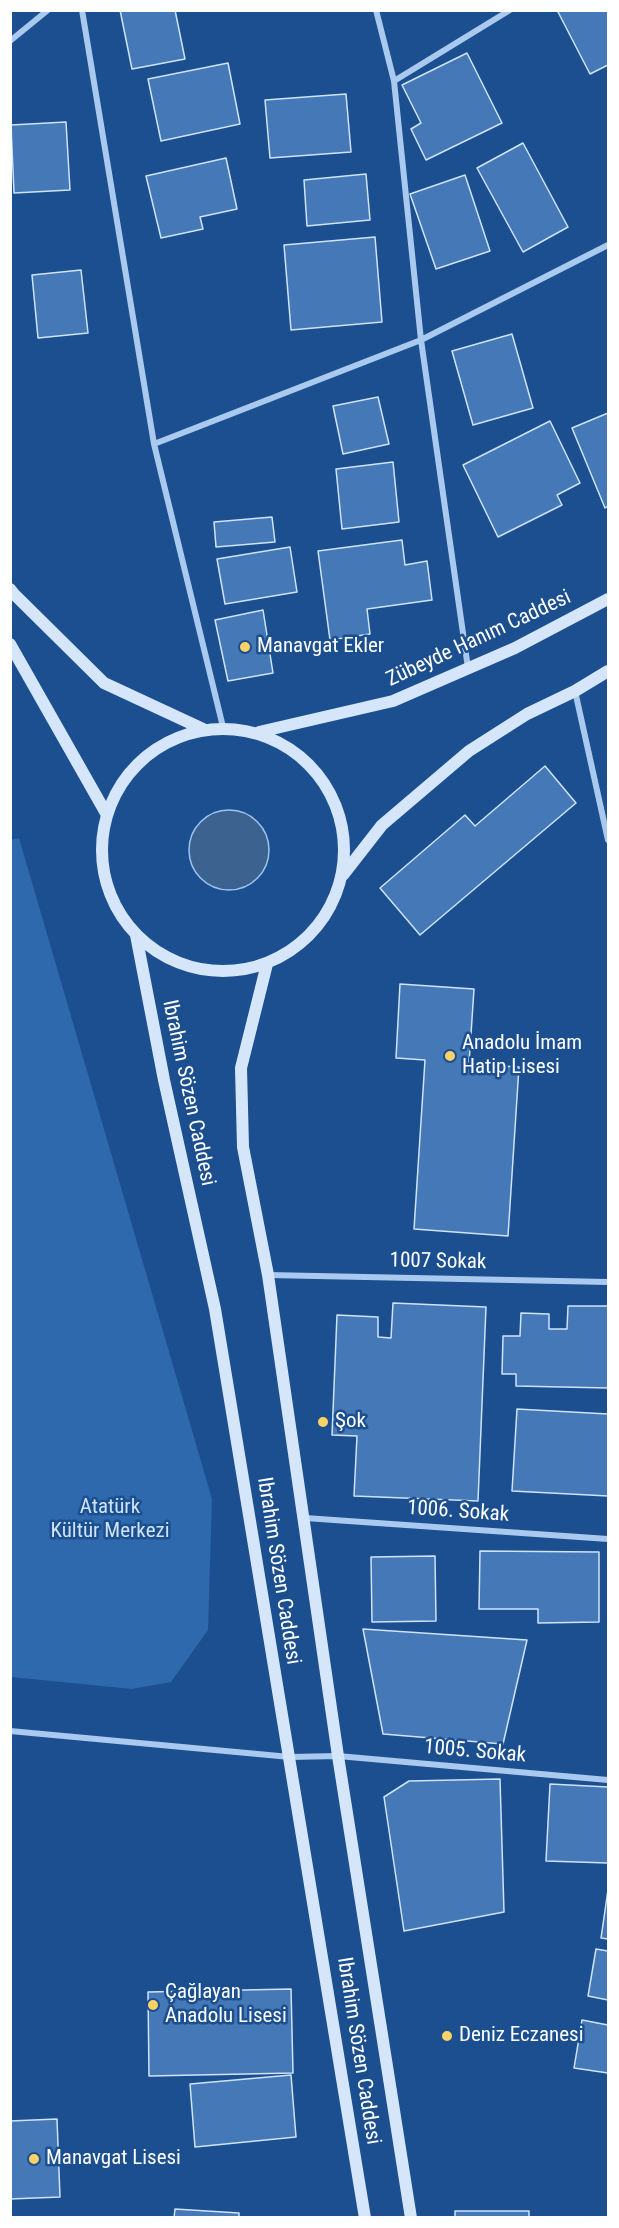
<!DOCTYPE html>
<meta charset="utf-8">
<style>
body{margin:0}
#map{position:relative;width:619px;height:2228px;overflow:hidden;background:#1b4f8f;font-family:"Roboto Condensed",sans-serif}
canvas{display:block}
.frame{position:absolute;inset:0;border:12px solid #fff;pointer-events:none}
</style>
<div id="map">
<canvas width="619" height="2228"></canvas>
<div class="frame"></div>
</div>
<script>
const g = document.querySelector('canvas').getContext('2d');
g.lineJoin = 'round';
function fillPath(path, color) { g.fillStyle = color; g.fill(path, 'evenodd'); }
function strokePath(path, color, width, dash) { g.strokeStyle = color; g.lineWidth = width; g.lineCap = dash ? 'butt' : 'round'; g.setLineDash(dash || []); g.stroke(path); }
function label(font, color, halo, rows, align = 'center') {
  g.font = font + ' "Roboto Condensed",sans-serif'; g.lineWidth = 5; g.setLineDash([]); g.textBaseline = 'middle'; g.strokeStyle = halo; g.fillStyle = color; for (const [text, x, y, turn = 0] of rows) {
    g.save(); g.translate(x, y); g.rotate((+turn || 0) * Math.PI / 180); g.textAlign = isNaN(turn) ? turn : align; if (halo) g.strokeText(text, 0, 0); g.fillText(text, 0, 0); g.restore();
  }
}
const green = new Path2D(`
 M 19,838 L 212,1499 L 208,1630 L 171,1682 L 132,1689 L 11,1677 L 10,840 Z`);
const water = new Path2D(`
 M189 850a40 40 0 1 1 80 0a40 40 0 1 1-80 0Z`);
const building = new Path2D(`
 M 120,10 L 175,10 L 185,59 L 132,69 Z
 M 557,10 L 608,10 L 608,65 L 590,74 Z
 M 467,53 L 502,123 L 426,160 L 411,129 L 421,123 L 402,85 Z
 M 228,63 L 240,124 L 161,141 L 148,79 Z
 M 346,94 L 351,152 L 270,158 L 265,100 Z
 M 66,122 L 70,190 L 14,193 L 11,125 Z
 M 523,143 L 568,227 L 523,252 L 477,168 Z
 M 226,158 L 237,209 L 200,217 L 203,229 L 161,238 L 146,176 Z
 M 366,174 L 370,220 L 307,226 L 304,180 Z
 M 465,175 L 490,251 L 436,269 L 410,194 Z
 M 375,237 L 382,322 L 291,330 L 284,245 Z
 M 81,270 L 88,333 L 38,338 L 32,275 Z
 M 512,334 L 533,408 L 473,425 L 452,351 Z
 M 378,397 L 389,444 L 343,454 L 333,406 Z
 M 608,413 L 608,506 L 605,508 L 572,428 Z
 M 550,421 L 580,483 L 557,495 L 562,505 L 498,537 L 463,465 Z
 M 393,462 L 399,522 L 342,529 L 336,469 Z
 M 272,517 L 275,542 L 216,547 L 214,522 Z
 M 402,540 L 405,565 L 427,561 L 432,600 L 367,609 L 370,634 L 330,640 L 318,551 Z
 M 290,547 L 297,592 L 225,604 L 217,559 Z
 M 263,610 L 273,673 L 228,681 L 215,620 Z
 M 545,766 L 576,803 L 420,935 L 380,888 L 465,815 L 475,826 Z
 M 400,984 L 474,989 L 469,1064 L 519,1067 L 508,1236 L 414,1229 L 425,1060 L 396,1058 Z
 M 393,1303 L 486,1307 L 478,1501 L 354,1496 L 357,1436 L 332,1435 L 337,1315 L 378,1317 L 378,1337 L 391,1338 Z
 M 568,1306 L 608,1306 L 608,1388 L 516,1386 L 516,1374 L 502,1374 L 503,1336 L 520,1336 L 521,1313 L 549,1314 L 549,1329 L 567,1329 Z
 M 517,1409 L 608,1414 L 608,1496 L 512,1491 Z
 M 480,1551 L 599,1552 L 599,1622 L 538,1623 L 538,1609 L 479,1609 Z
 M 435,1556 L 436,1621 L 372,1622 L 371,1557 Z
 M 363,1629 L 527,1640 L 503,1744 L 383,1734 Z
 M 500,1779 L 504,1912 L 404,1931 L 384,1797 L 409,1781 Z
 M 550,1784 L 608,1787 L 608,1863 L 546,1861 Z
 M 608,1890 L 608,1939 L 601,1938 Z
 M 596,1949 L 608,1951 L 608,2000 L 588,1996 Z
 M 291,1989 L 293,2073 L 149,2076 L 148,1992 Z
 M 582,2020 L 608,2025 L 608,2073 L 574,2068 Z
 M 291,2075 L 296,2137 L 195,2147 L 190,2084 Z
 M 57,2119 L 60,2197 L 10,2199 L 10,2121 Z
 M 175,2209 L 239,2213 L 239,2218 L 174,2218 Z
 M 455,2211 L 529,2211 L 529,2218 L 455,2218 Z`);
const minor = new Path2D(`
 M 82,10 L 154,444 L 223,727
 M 376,10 L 394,81 L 421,340 L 468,668
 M 10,41 L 48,10
 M 394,81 L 510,10
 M 154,444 L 421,340 L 608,245
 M 575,691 L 608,840
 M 268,1275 L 608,1282
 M 305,1518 L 608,1539
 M 10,1731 L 290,1757 L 338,1756 L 608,1780`);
const secondary = new Path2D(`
 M 10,589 L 14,594 L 104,683 L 203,729
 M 10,644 L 107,815
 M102 850a121 121 0 1 1 242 0a121 121 0 1 1-242 0Z
 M 259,732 L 393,701 L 515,648 L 608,599
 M 343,875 L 382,825 L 469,751 L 527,714 L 575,691 L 608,671
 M 136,935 L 164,1080 L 215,1309 L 365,2218
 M 267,964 L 241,1068 L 243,1147 L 268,1275 L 338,1756 L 411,2218`);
const markers = [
 [245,647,6,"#ffd166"],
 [450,1056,6,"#ffd166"],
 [323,1422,6,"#ffd166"],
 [153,2005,6,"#ffd166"],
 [447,2036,6,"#ffd166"],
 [34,2159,6,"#ffd166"]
];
const streetNames = [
 ["Zübeyde Hanım Caddesi",479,639,-25],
 ["Ibrahim Sözen Caddesi",188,1093,78],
 ["1007 Sokak",438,1262,1],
 ["1006. Sokak",458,1512,4],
 ["Ibrahim Sözen Caddesi",278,1571,81],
 ["1005. Sokak",475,1752,5],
 ["Ibrahim Sözen Caddesi",358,2051,81]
];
const poiNames = [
 ["Manavgat Ekler",257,647],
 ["Anadolu İmam",462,1044],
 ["Hatip Lisesi",462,1068],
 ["Şok",335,1422],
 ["Çağlayan",165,1993],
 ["Anadolu Lisesi",165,2017],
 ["Deniz Eczanesi",459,2036],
 ["Manavgat Lisesi",46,2159]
];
const parkNames = [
 ["Atatürk",110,1508],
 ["Kültür Merkezi",110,1532]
];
fillPath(green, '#2e69ad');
fillPath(water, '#3c6290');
strokePath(water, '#9cc4f0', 1.5);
fillPath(building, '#4478b7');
strokePath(building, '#cfe3fa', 1.5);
strokePath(minor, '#a9c9ee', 6);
strokePath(secondary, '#d6e6fa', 12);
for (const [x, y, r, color] of markers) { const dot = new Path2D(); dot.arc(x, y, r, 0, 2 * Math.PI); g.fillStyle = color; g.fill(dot); strokePath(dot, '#1b4f8f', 2); }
label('21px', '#fff', '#1b4f8f', streetNames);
label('21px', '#fff', '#1b4f8f', poiNames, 'left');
label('21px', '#cfe3fa', '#1b4f8f', parkNames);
</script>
